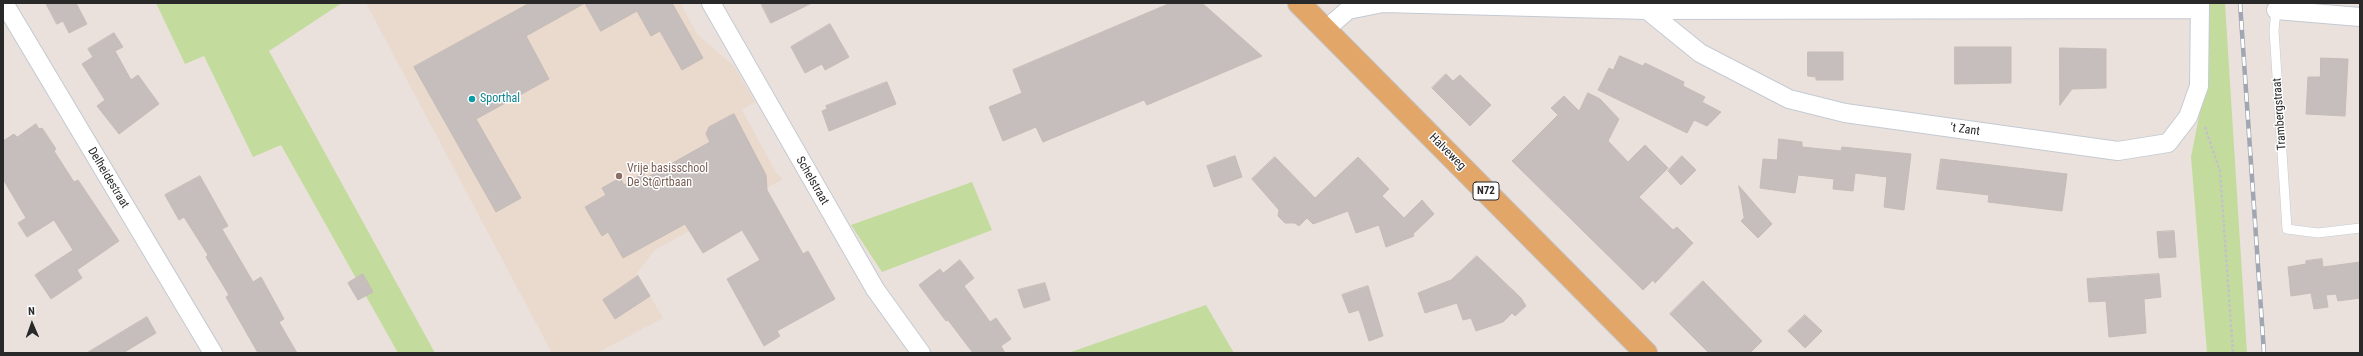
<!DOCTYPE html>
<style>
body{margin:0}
#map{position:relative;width:2363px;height:356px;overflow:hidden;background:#eae1dc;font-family:"Roboto Condensed",sans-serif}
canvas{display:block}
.frame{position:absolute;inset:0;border:4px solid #292929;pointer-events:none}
.north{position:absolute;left:12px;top:304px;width:40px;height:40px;-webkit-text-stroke:3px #fff;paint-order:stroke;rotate:358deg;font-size:11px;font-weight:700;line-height:16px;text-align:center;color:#292929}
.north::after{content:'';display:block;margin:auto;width:14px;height:18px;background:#292929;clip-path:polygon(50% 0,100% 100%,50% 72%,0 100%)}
</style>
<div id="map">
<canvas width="2363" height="356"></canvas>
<div class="frame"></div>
<div class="north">N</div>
</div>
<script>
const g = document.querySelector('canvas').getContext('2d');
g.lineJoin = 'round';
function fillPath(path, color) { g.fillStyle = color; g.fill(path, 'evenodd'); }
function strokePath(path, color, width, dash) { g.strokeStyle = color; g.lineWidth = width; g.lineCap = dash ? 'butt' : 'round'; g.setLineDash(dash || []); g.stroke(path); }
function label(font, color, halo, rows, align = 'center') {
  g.font = font + ' "Roboto Condensed",sans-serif'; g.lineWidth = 3; g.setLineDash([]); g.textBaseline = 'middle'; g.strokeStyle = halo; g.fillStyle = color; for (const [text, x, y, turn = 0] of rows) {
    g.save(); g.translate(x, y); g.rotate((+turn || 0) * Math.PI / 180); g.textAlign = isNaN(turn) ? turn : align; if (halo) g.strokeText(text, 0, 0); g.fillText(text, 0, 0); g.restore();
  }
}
const education = new Path2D(`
 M 366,3 L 680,3 L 697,34 L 734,66 L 755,102 L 742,110 L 777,174 L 783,179 L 655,250 L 637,273 L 663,318 L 597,353 L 552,353 Z`);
const green = new Path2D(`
 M 156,3 L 342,3 L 269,51 L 435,353 L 398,353 L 281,145 L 253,157 L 204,56 L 185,64 Z
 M 2210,3 L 2225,3 L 2247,353 L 2207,353 L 2191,157 L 2206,81 Z
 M 972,182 L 992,230 L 882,272 L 851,225 Z
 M 1206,305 L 1234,353 L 1068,353 Z`);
const building = new Path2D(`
 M 46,3 L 76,3 L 87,24 L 69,33 L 63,21 L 57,24 Z
 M 530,3 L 585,3 L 526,36 L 549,79 L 476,119 L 521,198 L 496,212 L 414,67 Z
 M 585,3 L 672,3 L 703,58 L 682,70 L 660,31 L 651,36 L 637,11 L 601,31 Z
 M 761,3 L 812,3 L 771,23 Z
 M 1171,3 L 1202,3 L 1262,56 L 1147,105 L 1144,100 L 1043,142 L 1036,127 L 1003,141 L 989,107 L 1022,93 L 1013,70 Z
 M 830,24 L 849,57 L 825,70 L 822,64 L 805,73 L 791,47 Z
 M 114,33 L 123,47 L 115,51 L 131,80 L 138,75 L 159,104 L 119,134 L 97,106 L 105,100 L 82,64 L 93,57 L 88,49 Z
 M 1955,47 L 2011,47 L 2011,83 L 1955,84 Z
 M 2060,48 L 2106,49 L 2106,88 L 2072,89 L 2060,105 Z
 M 1808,52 L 1843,52 L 1843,80 L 1816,80 L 1816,77 L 1808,76 Z
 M 1620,56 L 1643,66 L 1645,63 L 1684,82 L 1683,86 L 1705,97 L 1702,102 L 1721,112 L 1707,126 L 1694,120 L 1687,133 L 1598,90 L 1609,68 L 1613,70 Z
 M 2321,58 L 2348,59 L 2345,116 L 2306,114 L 2308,77 L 2320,77 Z
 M 1446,74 L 1453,81 L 1460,75 L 1491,105 L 1470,126 L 1432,88 Z
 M 887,82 L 896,104 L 829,131 L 822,111 L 827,109 L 826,106 Z
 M 1588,93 L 1600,99 L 1619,119 L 1608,141 L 1628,162 L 1645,145 L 1668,168 L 1639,197 L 1673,230 L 1677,227 L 1693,243 L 1655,283 L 1653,280 L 1643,290 L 1512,161 L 1558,115 L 1551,108 L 1564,96 L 1579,111 Z
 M 734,114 L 766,175 L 767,190 L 803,254 L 808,251 L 835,299 L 777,331 L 780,336 L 764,346 L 727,279 L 760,260 L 742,230 L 703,253 L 685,224 L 623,258 L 608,232 L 602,236 L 585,207 L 606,195 L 602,188 L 620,178 L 624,185 L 644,173 L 646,178 L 710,142 L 706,134 L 709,127 Z
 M 36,124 L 39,129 L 42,128 L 56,149 L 54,151 L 74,182 L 78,180 L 119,241 L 77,270 L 82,278 L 51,299 L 35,275 L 73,250 L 54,220 L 27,237 L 18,223 L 26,218 L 3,179 L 3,141 L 14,134 L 17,137 Z
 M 1779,139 L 1802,142 L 1802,147 L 1841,151 L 1842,147 L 1911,154 L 1904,210 L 1884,207 L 1887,177 L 1855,173 L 1853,191 L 1833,189 L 1834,179 L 1798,175 L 1795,193 L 1760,188 L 1763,159 L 1777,160 Z
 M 1235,156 L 1242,177 L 1214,187 L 1207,166 Z
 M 1682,156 L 1696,170 L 1681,185 L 1668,171 Z
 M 1275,157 L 1315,198 L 1358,157 L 1389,189 L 1382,196 L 1404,218 L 1422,200 L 1434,214 L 1413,234 L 1414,236 L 1386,247 L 1379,225 L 1356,233 L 1348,211 L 1313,224 L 1307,218 L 1299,226 L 1295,223 L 1285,223 L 1278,216 L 1279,210 L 1252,179 Z
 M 1941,159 L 2067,174 L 2062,211 L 1988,202 L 1989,195 L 1937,189 Z
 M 200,176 L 228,226 L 222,229 L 253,282 L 261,277 L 284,319 L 279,322 L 297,353 L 258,353 L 226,297 L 229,295 L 206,257 L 208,255 L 184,217 L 179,220 L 165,195 Z
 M 1739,186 L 1772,224 L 1758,238 L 1741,221 L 1744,218 Z
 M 2174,231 L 2176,257 L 2159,258 L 2157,232 Z
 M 1477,256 L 1521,298 L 1526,306 L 1515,316 L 1512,313 L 1503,322 L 1476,331 L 1471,318 L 1463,320 L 1457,303 L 1425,313 L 1418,293 L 1451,280 Z
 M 2322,259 L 2323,267 L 2360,262 L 2360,298 L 2338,301 L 2336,294 L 2326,295 L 2328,307 L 2314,309 L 2311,293 L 2291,296 L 2288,267 L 2306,264 L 2306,261 Z
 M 960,260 L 974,278 L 964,286 L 990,322 L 996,318 L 1011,339 L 1001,346 L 1005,353 L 973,353 L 948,320 L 946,321 L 919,285 L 940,269 L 943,273 Z
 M 363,274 L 373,292 L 358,300 L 348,283 Z
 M 2159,274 L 2161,297 L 2144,299 L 2146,333 L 2109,337 L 2106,301 L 2089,302 L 2087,279 Z
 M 638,276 L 650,296 L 615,319 L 603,300 Z
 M 1703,281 L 1762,341 L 1750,353 L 1709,353 L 1670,314 Z
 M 1045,283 L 1050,300 L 1024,308 L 1018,290 Z
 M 1368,286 L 1383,336 L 1369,341 L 1359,310 L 1349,313 L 1342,295 Z
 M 1805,315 L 1822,331 L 1805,348 L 1788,331 Z
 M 147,317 L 156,333 L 123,353 L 87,353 Z`);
const path = new Path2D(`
 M 2205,127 L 2220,171 L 2233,353`);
const service = new Path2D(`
 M 2276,10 L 2274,30 L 2287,229 L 2318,233 L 2360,228`);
const minor = new Path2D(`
 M 4,3 L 213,353
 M 711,3 L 875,289 L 921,353
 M 1647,10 L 1700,53 L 1789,99 L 1845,113 L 2118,151 L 2168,143 L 2188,117 L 2199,86 L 2200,3
 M 2276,10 L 2360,17
 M 1325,30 L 1348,10 L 1383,3 L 1647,10 L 2200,9`);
const primary = new Path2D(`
 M 1299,3 L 1646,353`);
const rail = new Path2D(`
 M 2240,3 L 2264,353`);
const markers = [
 [472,99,4,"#0f9aa8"],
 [619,176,4,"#8d6e63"]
];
const shields = [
 [1486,191,26]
];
const shieldNames = [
 ["N72",1486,191]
];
const cultureNames = [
 ["Sporthal",480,99]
];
const streetNames = [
 ["Trambergstraat",2280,114,-94],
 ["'t Zant",1965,130,8],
 ["Halveweg",1447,152,45],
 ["Delheidestraat",108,178,59],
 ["Schelstraat",812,181,60]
];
const educationNames = [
 ["Vrije basisschool",627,169],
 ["De St@rtbaan",627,183]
];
fillPath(education, '#ead9cd');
fillPath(green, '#c3dc9e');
fillPath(building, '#c6bebc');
strokePath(building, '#c5bcb6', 1);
strokePath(service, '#c4cad2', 10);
strokePath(minor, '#c4cad2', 20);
strokePath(primary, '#c3c3c3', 24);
strokePath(path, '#c3c3c3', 2.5, [3, 2]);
strokePath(service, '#fff', 9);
strokePath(minor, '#fff', 18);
strokePath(primary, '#e3a669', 22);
strokePath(rail, '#a0a7b2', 4.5);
strokePath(rail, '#fff', 3, [9]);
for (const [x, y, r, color] of markers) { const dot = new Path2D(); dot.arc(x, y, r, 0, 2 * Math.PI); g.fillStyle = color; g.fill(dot); strokePath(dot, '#fff', 1.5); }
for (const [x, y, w] of shields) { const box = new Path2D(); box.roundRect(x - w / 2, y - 9, w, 18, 3); g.fillStyle = '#fff'; g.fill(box); strokePath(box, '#292929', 1); }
label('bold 11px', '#292929', null, shieldNames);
label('12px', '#0d838f', '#fff', cultureNames, 'left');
label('12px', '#292929', '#fff', streetNames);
label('12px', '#785e54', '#fff', educationNames, 'left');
</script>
